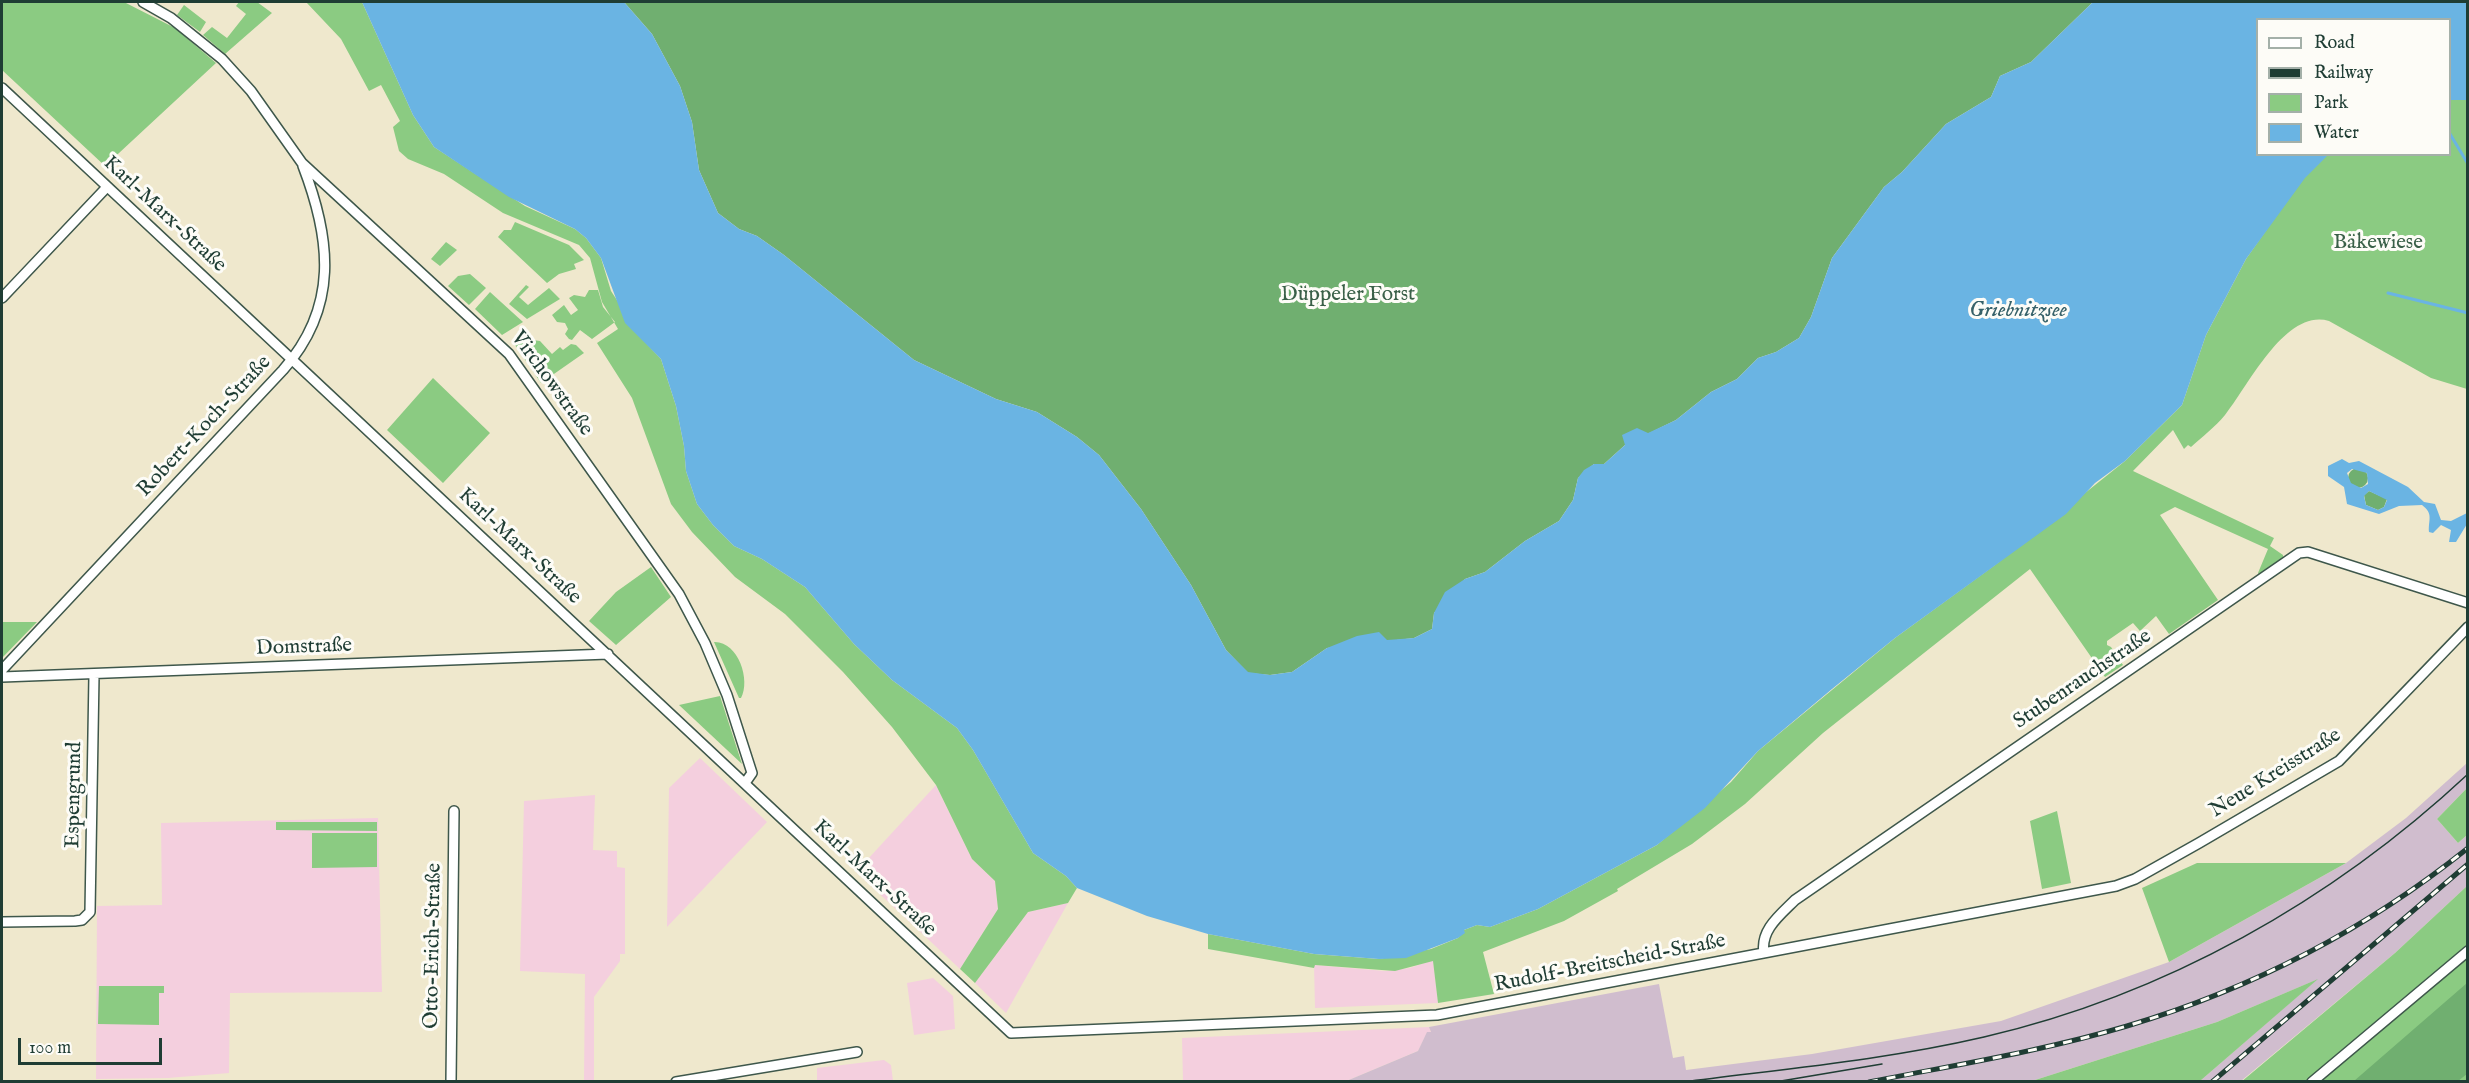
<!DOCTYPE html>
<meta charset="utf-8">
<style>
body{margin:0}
#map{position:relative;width:2469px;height:1083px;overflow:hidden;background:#efe8cd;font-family:"IM FELL English",serif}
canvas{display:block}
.frame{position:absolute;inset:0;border:3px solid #1f3d34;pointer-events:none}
.legend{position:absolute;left:2256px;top:18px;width:195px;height:138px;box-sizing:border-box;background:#fdfcf7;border:2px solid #a4b0a9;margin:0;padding:8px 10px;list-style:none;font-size:18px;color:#1f3d34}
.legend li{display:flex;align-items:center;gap:12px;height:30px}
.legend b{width:30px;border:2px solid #a4b0a9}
.scale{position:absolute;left:18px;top:1038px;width:144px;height:27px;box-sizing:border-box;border:3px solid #1f3d34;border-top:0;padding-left:8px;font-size:18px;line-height:21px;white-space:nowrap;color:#1f3d34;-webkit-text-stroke:4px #fdfcf7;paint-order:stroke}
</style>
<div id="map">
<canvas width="2469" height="1083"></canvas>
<div class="frame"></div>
<ul class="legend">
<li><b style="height:8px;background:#fff"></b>Road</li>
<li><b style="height:8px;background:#1f3d34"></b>Railway</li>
<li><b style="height:16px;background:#8bcb82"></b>Park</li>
<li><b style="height:16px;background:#6ab4e3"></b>Water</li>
</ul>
<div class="scale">100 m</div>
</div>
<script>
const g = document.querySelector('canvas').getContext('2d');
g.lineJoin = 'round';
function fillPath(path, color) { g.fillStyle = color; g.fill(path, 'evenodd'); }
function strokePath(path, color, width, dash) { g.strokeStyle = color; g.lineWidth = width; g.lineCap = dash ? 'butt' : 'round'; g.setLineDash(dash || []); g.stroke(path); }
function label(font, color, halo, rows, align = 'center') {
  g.font = font + ' "IM FELL English",serif'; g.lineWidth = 6; g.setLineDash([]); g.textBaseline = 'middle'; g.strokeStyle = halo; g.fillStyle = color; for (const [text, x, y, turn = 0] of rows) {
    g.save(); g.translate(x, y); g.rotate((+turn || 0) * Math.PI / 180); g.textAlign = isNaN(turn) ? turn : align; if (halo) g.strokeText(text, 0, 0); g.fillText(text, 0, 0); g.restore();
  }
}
const built = new Path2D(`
 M 700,758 L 767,822 L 667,927 L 669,788 Z
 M 936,785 L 972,859 L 995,881 L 998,909 L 960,969 L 856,872 Z
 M 595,795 L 593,850 L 617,851 L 617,867 L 625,868 L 625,954 L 620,954 L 620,961 L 594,997 L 594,1081 L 584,1082 L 585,974 L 520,971 L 524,801 Z
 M 378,818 L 382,992 L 230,993 L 229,1073 L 168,1078 L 96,1079 L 97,906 L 162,905 L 161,823 Z
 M 1068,903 L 1006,1013 L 975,983 L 1028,912 Z
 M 1433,960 L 1438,1003 L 1315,1008 L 1314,965 L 1385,971 L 1410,968 Z
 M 933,978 L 953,996 L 955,1029 L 914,1035 L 907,983 Z
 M 1429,1027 L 1431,1032 L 1427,1033 L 1418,1051 L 1344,1082 L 1183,1081 L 1182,1038 Z
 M 884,1060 L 891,1065 L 893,1081 L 817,1081 L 817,1068 Z`);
const industrial = new Path2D(`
 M 2467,763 L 2467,788 L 2437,819 L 2458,843 L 2467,835 L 2467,886 L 2395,953 L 2241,1081 L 2200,1081 L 2316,980 L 2217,1022 L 2032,1081 L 1344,1082 L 1418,1051 L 1427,1032 L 1431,1032 L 1429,1027 L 1659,984 L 1673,1058 L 1684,1056 L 1686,1070 L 1812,1054 L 2001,1021 L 2169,962 L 2346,863 L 2406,818 Z`);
const green = new Path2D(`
 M 2,2 L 124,2 L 175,28 L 216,63 L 105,166 L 2,70 Z
 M 239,2 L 257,2 L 272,13 L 225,54 L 203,35 L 212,27 L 227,38 L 246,14 L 236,6 Z
 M 306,2 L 362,2 L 413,115 L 434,147 L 525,206 L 575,229 L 586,238 L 601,258 L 611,291 L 643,340 L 661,359 L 676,406 L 684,446 L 686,471 L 697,504 L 713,525 L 734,546 L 762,559 L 805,587 L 854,644 L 892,680 L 957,728 L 973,750 L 1033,853 L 1066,876 L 1077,888 L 1068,903 L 1028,912 L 975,983 L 960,969 L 998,909 L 995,881 L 972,859 L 936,785 L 892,727 L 843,672 L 785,614 L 735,577 L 692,532 L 671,504 L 632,398 L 597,343 L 618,329 L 602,302 L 590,258 L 579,245 L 503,213 L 444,174 L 408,159 L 399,151 L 393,127 L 400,121 L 381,85 L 369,91 L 341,39 Z
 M 184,5 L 206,22 L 200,32 L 177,15 Z
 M 2450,100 L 2467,100 L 2467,389 L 2431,378 L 2329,321 C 2285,308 2248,387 2225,415 C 2215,427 2202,437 2191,447 L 2188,445 L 2184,449 L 2173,430 L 2133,471 L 2274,538 L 2270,546 L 2283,555 L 2283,560 L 2259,576 L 2258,573 L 2268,549 L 2175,507 L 2160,515 L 2218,600 L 2169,634 L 2156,616 L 2140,631 L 2133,623 L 2107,641 L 2107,645 L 2111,647 L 2123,665 L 2105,677 L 2030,569 L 1823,733 L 1745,804 L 1692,844 L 1617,889 L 1618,891 L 1564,921 L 1483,952 L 1494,994 L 1438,1003 L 1433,961 L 1395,971 L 1315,965 L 1314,968 L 1208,949 L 1208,934 L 1314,954 L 1379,959 L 1431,949 L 1458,938 L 1464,930 L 1477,925 L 1490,927 L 1538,909 L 1657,845 L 1731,782 L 1758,751 L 1895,638 L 1995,565 L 2125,461 L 2182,405 L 2206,335 L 2246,259 L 2267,229 L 2306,155 L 2450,154 Z
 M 515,222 L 569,245 L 584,260 L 574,264 L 576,269 L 559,274 L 547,283 L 498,237 L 504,230 L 511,230 Z
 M 446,242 L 457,250 L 440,266 L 431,259 Z
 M 470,274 L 486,288 L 469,305 L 448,286 L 458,276 Z
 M 526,285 L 529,287 L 519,297 L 528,305 L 549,288 L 560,299 L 527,319 L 509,304 Z
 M 589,290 L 598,290 L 603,307 L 615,322 L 592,339 L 580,330 L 572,340 L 569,339 L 565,334 L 568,329 L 565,323 L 557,322 L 552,315 L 564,305 L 571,315 L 578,310 L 569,298 L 574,295 L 585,297 Z
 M 490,292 L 523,322 L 502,335 L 475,309 Z
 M 519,338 L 540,341 L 552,354 L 560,347 L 563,350 L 571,344 L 576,345 L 584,353 L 541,383 L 513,342 Z
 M 433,378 L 490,433 L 443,483 L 387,430 Z
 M 651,567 L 671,597 L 616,645 L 589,621 L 616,592 Z
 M 2,622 L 37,622 L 2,658 Z
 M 714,642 C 738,641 751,680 741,698 L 739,698 Z
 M 720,696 L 742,764 L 679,705 Z
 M 2467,788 L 2467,835 L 2458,843 L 2437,819 Z
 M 2057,811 L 2071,883 L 2042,889 L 2030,821 Z
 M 276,822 L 377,822 L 377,831 L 276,830 Z
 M 312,833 L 377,833 L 377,867 L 312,868 Z
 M 2197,863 L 2346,863 L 2169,962 L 2142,888 Z
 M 2467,886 L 2467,1081 L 2241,1082 L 2395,953 Z
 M 2318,979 L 2200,1081 L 2032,1081 L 2217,1022 Z
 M 99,986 L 164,986 L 164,993 L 159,993 L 159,1025 L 98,1024 Z`);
const forest = new Path2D(`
 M 624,2 L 2093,2 L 2031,62 L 2000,76 L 1991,97 L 1946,124 L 1902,172 L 1884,187 L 1832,258 L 1811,317 L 1799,338 L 1776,352 L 1758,358 L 1737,379 L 1711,392 L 1676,420 L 1625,445 L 1604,464 L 1594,464 L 1578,478 L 1573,500 L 1559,521 L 1525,541 L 1485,572 L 1465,579 L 1434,613 L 1432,629 L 1414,638 L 1327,648 L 1292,672 L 1270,675 L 1248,673 L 1226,650 L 1191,585 L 1141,509 L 1099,455 L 1077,437 L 1037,412 L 996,399 L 914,360 L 784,255 L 757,236 L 739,229 L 718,213 L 699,170 L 692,122 L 680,86 L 652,34 Z
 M2348 478a10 10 0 1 1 20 0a10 10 0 1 1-20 0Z
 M 2369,491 L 2387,499 L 2384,507 L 2378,510 L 2366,505 L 2364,495 Z
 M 2467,983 L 2467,1074 L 2458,1081 L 2354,1081 Z`);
const water = new Path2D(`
 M 362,2 L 624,2 L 652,34 L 680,86 L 692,122 L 699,170 L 718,213 L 739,229 L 757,236 L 784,255 L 914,360 L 996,399 L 1037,412 L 1077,437 L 1099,455 L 1141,509 L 1191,585 L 1226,650 L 1248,672 L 1270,675 L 1292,672 L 1327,648 L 1357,636 L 1379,632 L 1387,640 L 1414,638 L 1432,629 L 1434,613 L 1445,592 L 1465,579 L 1485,572 L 1525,541 L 1559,521 L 1573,500 L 1578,478 L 1584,470 L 1594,464 L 1604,464 L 1625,445 L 1622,435 L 1637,428 L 1648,433 L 1676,420 L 1711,392 L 1737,379 L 1758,358 L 1776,352 L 1799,338 L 1811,317 L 1832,258 L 1884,187 L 1902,172 L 1946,124 L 1991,97 L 2000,76 L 2031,62 L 2093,2 L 2467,2 L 2468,100 L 2450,100 L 2450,20 L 2258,20 L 2258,154 L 2328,155 L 2305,178 L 2246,259 L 2206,335 L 2182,405 L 2125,461 L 2095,483 L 2066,514 L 1895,638 L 1832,689 L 1758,751 L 1705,808 L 1657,845 L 1538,909 L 1490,927 L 1477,925 L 1464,930 L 1465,933 L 1458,938 L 1406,958 L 1379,959 L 1314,954 L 1208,934 L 1147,916 L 1077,888 L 1066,876 L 1033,853 L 973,750 L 957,728 L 892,680 L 854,644 L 805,587 L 762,559 L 734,546 L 713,525 L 697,504 L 686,471 L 684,446 L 676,406 L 661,359 L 625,323 L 601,258 L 586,238 L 575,229 L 509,197 L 434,147 L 413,115 Z
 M 2342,459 L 2349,463 L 2359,461 L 2408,487 L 2424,502 L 2435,504 L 2441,520 L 2451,521 L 2467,513 L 2467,524 L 2456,542 L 2449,542 L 2451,530 L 2441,525 L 2433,533 L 2429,532 C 2428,520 2434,514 2422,505 L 2399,506 L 2379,514 L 2347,504 L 2344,487 L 2328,476 L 2328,466 ZM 2352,469 L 2367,473 L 2368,484 L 2361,488 L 2351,483 L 2347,473 ZM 2369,491 L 2387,500 L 2384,507 L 2378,510 L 2366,505 L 2364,496 Z`);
const stream = new Path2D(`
 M 2450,134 L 2468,164
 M 2388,293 L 2468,313`);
const minor = new Path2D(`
 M 143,2 L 171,18 L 222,59 L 251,91 L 302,163 L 509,354 L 679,594 L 705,643 L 727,695 L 752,773 L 745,783
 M 2,88 L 1011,1033 L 1437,1015 L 2116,886 L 2135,879 L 2199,843 L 2339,761 L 2468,627
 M 2,298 L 107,187
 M 2,670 L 283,370 C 339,307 331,239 303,166
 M 2,677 L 608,654
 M 2,922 L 75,921 L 82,920 L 90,912 L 94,675
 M 1764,953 C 1760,930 1780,915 1795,900 L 2299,553 L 2308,552 L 2468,603
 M 451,1082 L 454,811
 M 676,1082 L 857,1052
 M 2312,1082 L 2468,951`);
const tram = new Path2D(`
 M 1683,1082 C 1783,1069 1885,1060 1984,1037 C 2165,995 2332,901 2468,774
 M 1775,1082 L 1882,1064`);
const rail = new Path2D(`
 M 1869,1082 C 1955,1065 2043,1051 2127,1026 C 2251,989 2367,929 2468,848
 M 2212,1082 L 2468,864`);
const streetNames = [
 ["Karl-Marx-Straße",164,215,43],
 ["Virchowstraße",551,384,54],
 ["Robert-Koch-Straße",205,427,-47],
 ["Karl-Marx-Straße",519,547,43],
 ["Domstraße",304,648,-2],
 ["Stubenrauchstraße",2083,680,-34],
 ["Neue Kreisstraße",2276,774,-32],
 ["Espengrund",75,795,-89],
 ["Karl-Marx-Straße",874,879,43],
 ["Otto-Erich-Straße",434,946,-89],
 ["Rudolf-Breitscheid-Straße",1610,964,-11]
];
const parkNames = [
 ["Bäkewiese",2378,244],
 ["Düppeler Forst",1348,296]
];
const waterNames = [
 ["Griebnitzsee",2018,311]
];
fillPath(built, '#f4cfde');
fillPath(industrial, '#d0bdce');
fillPath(green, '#8bcb82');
fillPath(forest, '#70af70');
fillPath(water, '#6ab4e3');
strokePath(stream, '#6ab4e3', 3);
strokePath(minor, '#3e574b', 12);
strokePath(minor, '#fff', 9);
strokePath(tram, '#1f3d34', 1.5);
strokePath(rail, '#1f3d34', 5);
strokePath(rail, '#fdfcf7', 3, [9]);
label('21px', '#1f3d34', '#fdfcf7', streetNames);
label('21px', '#3a6048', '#fdfcf7', parkNames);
label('italic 22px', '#366169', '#fdfcf7', waterNames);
</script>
